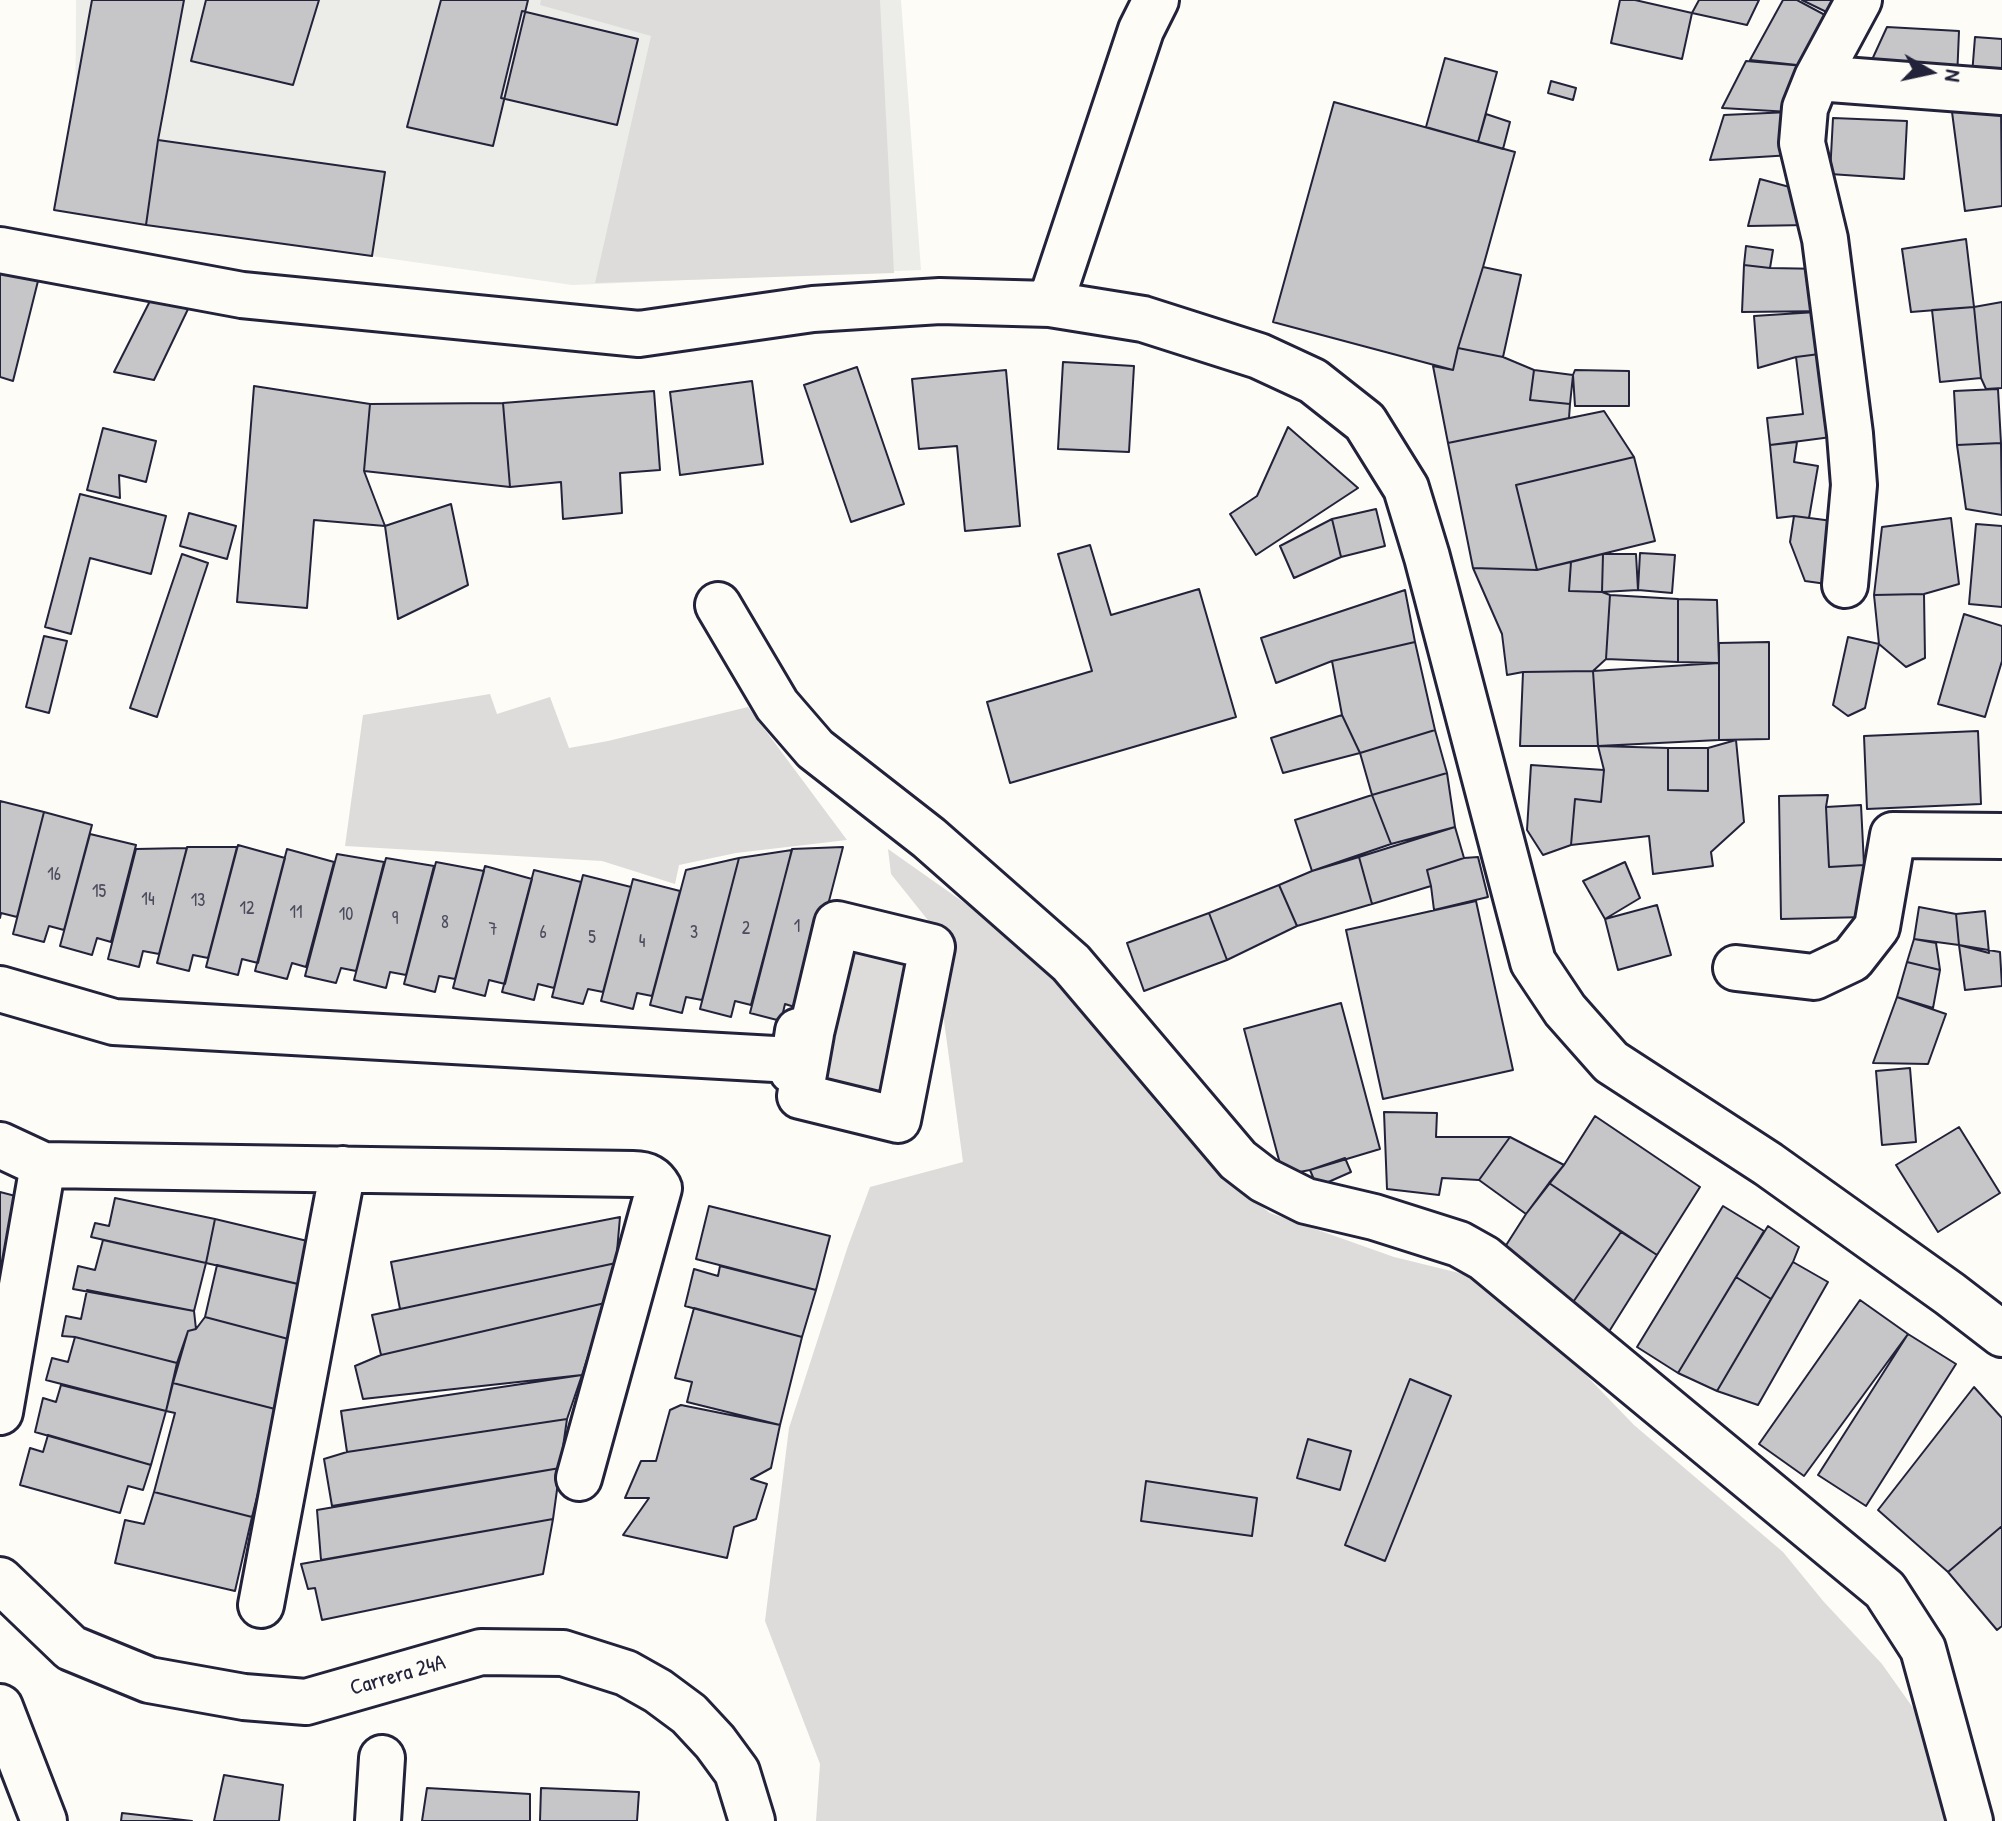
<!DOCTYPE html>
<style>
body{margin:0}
#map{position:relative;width:2002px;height:1821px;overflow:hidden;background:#fdfcf7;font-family:"Patrick Hand",sans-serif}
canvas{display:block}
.north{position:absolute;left:1890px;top:32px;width:80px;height:80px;-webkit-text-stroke:6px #fdfcf7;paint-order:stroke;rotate:99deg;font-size:22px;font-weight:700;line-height:32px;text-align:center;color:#22223b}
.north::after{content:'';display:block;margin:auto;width:28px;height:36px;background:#22223b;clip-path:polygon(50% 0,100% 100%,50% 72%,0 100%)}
</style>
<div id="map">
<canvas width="2002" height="1821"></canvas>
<div class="north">N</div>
</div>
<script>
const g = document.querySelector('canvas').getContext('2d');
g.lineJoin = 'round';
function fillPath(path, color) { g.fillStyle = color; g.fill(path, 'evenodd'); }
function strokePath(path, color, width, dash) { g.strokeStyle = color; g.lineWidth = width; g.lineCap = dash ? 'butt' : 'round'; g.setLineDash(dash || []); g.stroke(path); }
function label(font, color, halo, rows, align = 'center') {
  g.font = font + ' "Patrick Hand",sans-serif'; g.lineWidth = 8; g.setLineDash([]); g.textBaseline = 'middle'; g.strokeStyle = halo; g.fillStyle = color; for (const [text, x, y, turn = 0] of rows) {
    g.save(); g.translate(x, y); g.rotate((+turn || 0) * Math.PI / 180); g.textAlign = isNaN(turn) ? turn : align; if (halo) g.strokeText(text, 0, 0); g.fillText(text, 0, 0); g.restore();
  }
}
const built = new Path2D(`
 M 76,0 L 901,0 L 921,270 L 572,285 L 372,256 L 75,204 Z`);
const green = new Path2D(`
 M 541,0 L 880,0 L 894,273 L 595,283 L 651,36 L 540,5 Z
 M 490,694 L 497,714 L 550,697 L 569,748 L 608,741 L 748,707 L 847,840 L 736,853 L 679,865 L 675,884 L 602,861 L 345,846 L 363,715 Z
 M 888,849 L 1037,954 L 1124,1059 L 1161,1109 L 1220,1175 L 1270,1213 L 1394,1257 L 1496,1282 L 1634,1425 L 1783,1552 L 1824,1602 L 1882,1664 L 1933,1736 L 1938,1790 L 1947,1821 L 816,1821 L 820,1764 L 765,1621 L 789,1428 L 848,1246 L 870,1187 L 963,1162 L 931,924 L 891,874 Z
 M 838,931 L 931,951 L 895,1112 L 803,1091 Z`);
const building = new Path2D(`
 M 92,0 L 184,0 L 158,140 L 146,225 L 54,210 Z
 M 206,0 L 319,0 L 293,85 L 191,61 Z
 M 441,0 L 528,0 L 493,146 L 407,127 Z
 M 1620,0 L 1635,0 L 1692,13 L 1682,59 L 1611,43 Z
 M 1699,0 L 1759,0 L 1747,25 L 1692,13 Z
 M 1783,0 L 1797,0 L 1840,23 L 1816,67 L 1750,60 Z
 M 1802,0 L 1855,0 L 1845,21 Z
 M 522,11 L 638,39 L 617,125 L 501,98 Z
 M 1887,27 L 1959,31 L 1957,79 L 1865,75 Z
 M 1975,37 L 2002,39 L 2002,77 L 1972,75 Z
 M 1445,58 L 1497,72 L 1478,142 L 1426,127 Z
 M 1746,61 L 1816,67 L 1790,112 L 1722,108 Z
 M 1551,81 L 1576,88 L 1573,100 L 1548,93 Z
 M 1334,102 L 1515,152 L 1483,267 L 1458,348 L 1453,370 L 1273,322 Z
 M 2001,105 L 2002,206 L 1965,211 L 1952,112 Z
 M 1790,112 L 1792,155 L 1710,160 L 1724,115 Z
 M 1486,114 L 1510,122 L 1503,149 L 1478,142 Z
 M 1833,118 L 1907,121 L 1904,179 L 1830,174 Z
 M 158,140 L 385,172 L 372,256 L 146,225 Z
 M 1760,179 L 1808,192 L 1808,225 L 1748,226 Z
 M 1966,239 L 1974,307 L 1911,312 L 1902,249 Z
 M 1746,246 L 1773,250 L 1770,268 L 1744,265 Z
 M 1744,265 L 1770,268 L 1824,269 L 1832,311 L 1742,312 Z
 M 1483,267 L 1521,275 L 1503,357 L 1458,348 Z
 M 0,271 L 38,281 L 13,381 L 0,377 Z
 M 151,299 L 189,307 L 154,380 L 114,372 Z
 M 2002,302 L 2002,388 L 1986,389 L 1981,378 L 1974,307 Z
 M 1974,307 L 1981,378 L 1940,382 L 1932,310 Z
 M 1832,311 L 1835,352 L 1796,357 L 1758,368 L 1754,316 Z
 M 1458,348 L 1503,357 L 1534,370 L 1530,400 L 1570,404 L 1569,418 L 1448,443 L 1433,366 L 1453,370 Z
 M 1835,352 L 1839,436 L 1770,445 L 1767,418 L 1803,414 L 1796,357 Z
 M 1063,362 L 1134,366 L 1129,452 L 1058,449 Z
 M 857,367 L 904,504 L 851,522 L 804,385 Z
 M 1006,370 L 1020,526 L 965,531 L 957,446 L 919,449 L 912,379 Z
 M 1534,370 L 1573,375 L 1570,404 L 1530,400 Z
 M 1575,370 L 1629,371 L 1629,406 L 1575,406 L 1573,375 Z
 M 752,381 L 763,464 L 680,475 L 670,392 Z
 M 254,386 L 370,404 L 364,471 L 385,526 L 314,520 L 307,608 L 237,602 Z
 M 1998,389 L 2001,443 L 1957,445 L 1954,391 Z
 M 654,391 L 660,470 L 620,473 L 622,513 L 563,519 L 561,482 L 510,487 L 503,403 Z
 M 503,403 L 510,487 L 364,471 L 370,404 Z
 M 1604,411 L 1634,457 L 1516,485 L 1537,570 L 1473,568 L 1448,443 Z
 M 1288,427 L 1358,488 L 1256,555 L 1230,514 L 1257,496 Z
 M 103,428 L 156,441 L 146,482 L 119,475 L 120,498 L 87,490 Z
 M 1797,442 L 1794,462 L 1818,466 L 1809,518 L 1794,516 L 1777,518 L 1770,445 Z
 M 2001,443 L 2002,515 L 1966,509 L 1957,445 Z
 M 1634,457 L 1655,541 L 1537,570 L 1516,485 Z
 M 80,494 L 166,516 L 151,574 L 90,558 L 71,634 L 45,627 Z
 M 451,504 L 468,585 L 398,619 L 385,526 Z
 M 1376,509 L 1385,546 L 1341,557 L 1332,519 Z
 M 189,513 L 236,526 L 227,559 L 180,546 Z
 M 1794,516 L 1848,523 L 1841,586 L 1805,581 L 1790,542 Z
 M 1951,518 L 1959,584 L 1924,594 L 1874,595 L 1882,527 Z
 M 1332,519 L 1341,557 L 1294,578 L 1280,546 Z
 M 1976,524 L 2002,526 L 2002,607 L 1969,604 Z
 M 1090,545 L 1111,615 L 1199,589 L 1236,717 L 1010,783 L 987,702 L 1092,671 L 1058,554 Z
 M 1640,553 L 1675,555 L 1672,593 L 1638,590 Z
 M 182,554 L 208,563 L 157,717 L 130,708 Z
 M 1603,554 L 1602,592 L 1569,591 L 1571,562 Z
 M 1603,554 L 1636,554 L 1638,590 L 1602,592 Z
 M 1571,562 L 1569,591 L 1602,592 L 1610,595 L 1606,659 L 1593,671 L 1523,672 L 1507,675 L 1502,634 L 1473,568 L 1537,570 Z
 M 1405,590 L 1415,642 L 1332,661 L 1276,683 L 1261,638 Z
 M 1924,594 L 1925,658 L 1906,667 L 1879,644 L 1874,595 Z
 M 1610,595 L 1678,599 L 1678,662 L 1606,659 Z
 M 1678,599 L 1717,600 L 1719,663 L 1678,662 Z
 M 1964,614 L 2002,626 L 2002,661 L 1985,717 L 1938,704 Z
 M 44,636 L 67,641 L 49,713 L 26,707 Z
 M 1848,637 L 1879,644 L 1865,708 L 1848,716 L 1833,705 Z
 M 1415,642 L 1435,730 L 1360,753 L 1342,715 L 1332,661 Z
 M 1769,642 L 1769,739 L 1719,740 L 1719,643 Z
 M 1719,663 L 1719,740 L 1598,746 L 1593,671 Z
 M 1593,671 L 1598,746 L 1520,746 L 1523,672 Z
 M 1342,715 L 1360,753 L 1283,773 L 1271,738 Z
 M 1435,730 L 1447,773 L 1372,795 L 1360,753 Z
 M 1978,731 L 1981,804 L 1867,809 L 1864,736 Z
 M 1736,740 L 1744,822 L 1711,852 L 1713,866 L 1653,874 L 1649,836 L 1571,845 L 1575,799 L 1601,802 L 1604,770 L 1598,746 L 1668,748 L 1668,790 L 1708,791 L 1708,748 Z
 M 1668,748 L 1708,748 L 1708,791 L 1668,790 Z
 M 1531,765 L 1604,770 L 1601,802 L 1575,799 L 1571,845 L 1543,855 L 1527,830 Z
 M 1447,773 L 1455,827 L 1391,844 L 1372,795 Z
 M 1372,795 L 1391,844 L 1312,871 L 1295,820 Z
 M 1828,795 L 1826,807 L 1829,867 L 1864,865 L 1866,917 L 1781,919 L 1779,796 Z
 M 0,801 L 44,812 L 17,917 L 1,913 L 0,918 Z
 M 1861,805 L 1864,865 L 1829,867 L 1826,807 Z
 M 44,812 L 92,825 L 64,930 L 49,926 L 44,942 L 13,934 Z
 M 1455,827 L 1464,858 L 1427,870 L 1431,886 L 1372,904 L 1359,857 Z
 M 90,834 L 136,845 L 111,942 L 97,938 L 92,955 L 60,946 Z
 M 238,845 L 285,858 L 258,963 L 242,959 L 238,975 L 206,967 Z
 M 187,847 L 237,847 L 208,958 L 193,955 L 189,971 L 157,963 Z
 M 843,847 L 801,1009 L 785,1004 L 781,1021 L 750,1013 L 792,849 Z
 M 187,848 L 159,954 L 143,951 L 139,967 L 108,959 L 136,849 Z
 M 287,849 L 334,862 L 306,967 L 292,963 L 287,979 L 255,971 Z
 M 792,850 L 751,1005 L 735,1001 L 731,1017 L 700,1009 L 739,858 Z
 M 337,854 L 384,862 L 356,971 L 341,968 L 336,983 L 305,976 Z
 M 1359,857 L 1372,904 L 1297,926 L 1279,885 L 1312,871 Z
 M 1478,857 L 1488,897 L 1434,910 L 1431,886 L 1427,870 L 1464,858 Z
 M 386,858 L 434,866 L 406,975 L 390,972 L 386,988 L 354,980 Z
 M 739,858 L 702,1000 L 686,997 L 682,1013 L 650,1005 L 686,870 Z
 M 436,862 L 484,871 L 455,979 L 439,976 L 435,992 L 404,984 Z
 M 1625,862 L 1640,898 L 1605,919 L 1583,881 Z
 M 485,866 L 532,879 L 505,984 L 489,980 L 485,996 L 453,988 Z
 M 534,870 L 581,882 L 554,988 L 538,984 L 534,1000 L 502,992 Z
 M 583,875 L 631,887 L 603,992 L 588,989 L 583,1004 L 552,997 Z
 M 633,879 L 680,891 L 652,996 L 637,993 L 633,1009 L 601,1001 Z
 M 1279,885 L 1297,926 L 1227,960 L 1209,913 Z
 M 1476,901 L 1513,1070 L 1383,1099 L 1346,930 Z
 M 1657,905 L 1671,955 L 1618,970 L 1605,919 Z
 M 1919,907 L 1956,914 L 1959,945 L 1914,939 Z
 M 1985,911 L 1989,953 L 1959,945 L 1956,914 Z
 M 1209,913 L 1227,960 L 1144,991 L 1127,943 Z
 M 1914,939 L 1936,943 L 1940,970 L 1907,962 Z
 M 1959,945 L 2000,952 L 2002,986 L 1965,990 Z
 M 1907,962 L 1940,970 L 1933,1008 L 1897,997 Z
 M 1897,997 L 1946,1014 L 1928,1064 L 1873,1063 Z
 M 1341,1003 L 1380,1149 L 1310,1170 L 1283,1175 L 1244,1029 Z
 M 1910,1068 L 1916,1142 L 1882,1145 L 1876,1071 Z
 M 1384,1112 L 1437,1113 L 1436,1137 L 1510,1137 L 1479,1180 L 1442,1178 L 1439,1195 L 1387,1189 Z
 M 1595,1116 L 1700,1187 L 1657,1255 L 1549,1183 L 1564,1165 Z
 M 1959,1127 L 2000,1193 L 1938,1232 L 1896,1165 Z
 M 1510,1137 L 1564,1165 L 1526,1214 L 1479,1180 Z
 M 1345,1158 L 1351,1172 L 1317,1187 L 1310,1170 Z
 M 1549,1183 L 1621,1232 L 1567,1311 L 1496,1261 L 1526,1214 Z
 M 0,1192 L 23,1198 L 0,1291 Z
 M 115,1198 L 215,1219 L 206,1263 L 91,1237 L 95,1223 L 109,1226 Z
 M 709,1206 L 830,1236 L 816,1290 L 696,1259 Z
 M 1723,1206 L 1764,1231 L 1678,1373 L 1637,1347 Z
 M 620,1217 L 616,1263 L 400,1309 L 391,1262 Z
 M 215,1219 L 320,1244 L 311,1287 L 206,1263 Z
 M 1768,1226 L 1799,1247 L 1793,1262 L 1771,1299 L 1736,1277 Z
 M 1621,1232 L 1657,1255 L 1605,1338 L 1567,1311 Z
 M 103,1240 L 206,1263 L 194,1311 L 73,1289 L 78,1266 L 95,1270 Z
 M 1793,1262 L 1828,1282 L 1758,1405 L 1717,1391 Z
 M 616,1263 L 605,1303 L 381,1355 L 372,1315 Z
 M 217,1265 L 311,1287 L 296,1341 L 205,1317 Z
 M 720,1266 L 816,1290 L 802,1337 L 685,1306 L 694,1269 L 718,1276 Z
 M 1736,1277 L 1771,1299 L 1717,1391 L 1678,1373 Z
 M 87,1290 L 194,1311 L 196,1329 L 188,1331 L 177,1363 L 75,1337 L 62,1336 L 66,1316 L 81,1319 Z
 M 1860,1300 L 1908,1334 L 1804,1476 L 1759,1444 Z
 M 605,1303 L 582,1375 L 363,1399 L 355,1366 L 381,1355 Z
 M 694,1308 L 802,1337 L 780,1425 L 687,1402 L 692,1382 L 675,1378 Z
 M 205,1317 L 296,1341 L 279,1410 L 173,1383 L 188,1331 L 196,1329 Z
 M 1908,1334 L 1956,1364 L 1866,1506 L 1818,1475 Z
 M 75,1337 L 177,1363 L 166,1411 L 46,1380 L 52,1358 L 68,1362 Z
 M 582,1375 L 567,1419 L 347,1452 L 341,1411 Z
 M 1410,1379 L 1451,1396 L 1385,1561 L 1345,1545 Z
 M 173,1383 L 279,1410 L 252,1517 L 154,1492 L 175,1413 L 166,1411 Z
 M 61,1385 L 166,1411 L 151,1465 L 35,1432 L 43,1398 L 56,1402 Z
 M 1974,1387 L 2002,1418 L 2002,1526 L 1948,1572 L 1878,1510 Z
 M 681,1405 L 780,1425 L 771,1468 L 751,1479 L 767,1484 L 756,1519 L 734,1527 L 727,1558 L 623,1535 L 649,1498 L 625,1498 L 641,1461 L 656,1461 L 670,1410 Z
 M 567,1419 L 560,1468 L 332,1506 L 324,1459 L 347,1452 Z
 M 48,1435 L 151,1465 L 143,1490 L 128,1486 L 120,1513 L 20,1485 L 30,1448 L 43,1452 Z
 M 1308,1439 L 1351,1451 L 1340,1490 L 1297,1478 Z
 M 560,1468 L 553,1519 L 321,1560 L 317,1510 Z
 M 1146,1481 L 1257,1498 L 1252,1536 L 1141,1521 Z
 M 154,1492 L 252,1517 L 235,1591 L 115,1563 L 125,1520 L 144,1524 Z
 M 553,1519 L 543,1574 L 322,1620 L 315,1588 L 308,1589 L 301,1564 Z
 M 2002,1526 L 2002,1626 L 1997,1630 L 1948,1572 Z
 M 224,1775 L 283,1785 L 279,1821 L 214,1821 Z
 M 427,1788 L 530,1794 L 530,1821 L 422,1821 Z
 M 541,1788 L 639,1792 L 637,1821 L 540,1821 Z
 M 122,1813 L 192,1821 L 121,1821 Z`);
const minor = new Path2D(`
 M 1817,78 L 2002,92
 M 0,250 L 242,295 L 639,334 L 813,309 L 940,301 L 1050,304 L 1143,319 L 1259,356 L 1313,381 L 1365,422 L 1406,488 L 1427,557 L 1533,962 L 1565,1010 L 1611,1062 L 1768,1164 L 1950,1294 L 2002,1334
 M 1050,304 L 1141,30 L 1156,0
 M 1845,585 L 1854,485 L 1850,434 L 1825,239 L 1802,143 L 1805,108 L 1817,78 L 1859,0
 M 718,605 L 777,705 L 815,749 L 929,838 L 1071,963 L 1238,1160 L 1264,1180 L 1306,1201 L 1374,1217 L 1459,1244 L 1484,1258 L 1885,1590 L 1923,1649 L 1970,1821
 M 1736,968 L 1814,977 L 1852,959 L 1877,927 L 1893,835 L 2002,836
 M 0,989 L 114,1022 L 792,1060
 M 792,1071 L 798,1031 L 811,1033 L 837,924 L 932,947 L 898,1120 L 800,1096 L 811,1034
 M 0,1145 L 43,1165 L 633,1174 C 645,1174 653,1177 659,1188 L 579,1478
 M 0,1412 L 43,1165
 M 0,1580 L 71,1648 L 149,1680 L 244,1697 L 306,1702 L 481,1652 L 563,1653 L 626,1673 L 658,1691 L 689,1714 L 715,1742 L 737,1772 L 752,1821
 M 261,1605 L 343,1169
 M 0,1707 L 44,1821
 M 378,1821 L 382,1758`);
const numberNames = [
 ["16",54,875],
 ["15",99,892],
 ["14",148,900],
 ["13",198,901],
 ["12",247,909],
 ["11",296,913],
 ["10",346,915],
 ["9",395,919],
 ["8",445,923],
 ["1",797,927],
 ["2",746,929],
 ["7",493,930],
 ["6",543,933],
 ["3",694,933],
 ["5",592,938],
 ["4",642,942]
];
const streetNames = [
 ["Carrera 24A",398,1676,-16]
];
fillPath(built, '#ecece9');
fillPath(green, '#dddcdb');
fillPath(building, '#c6c6c8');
strokePath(building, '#22223b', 2);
strokePath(minor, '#22223b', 50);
strokePath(minor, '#fdfcf7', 44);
label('18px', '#4b4b5e', null, numberNames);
label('22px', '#22223b', '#fdfcf7', streetNames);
</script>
